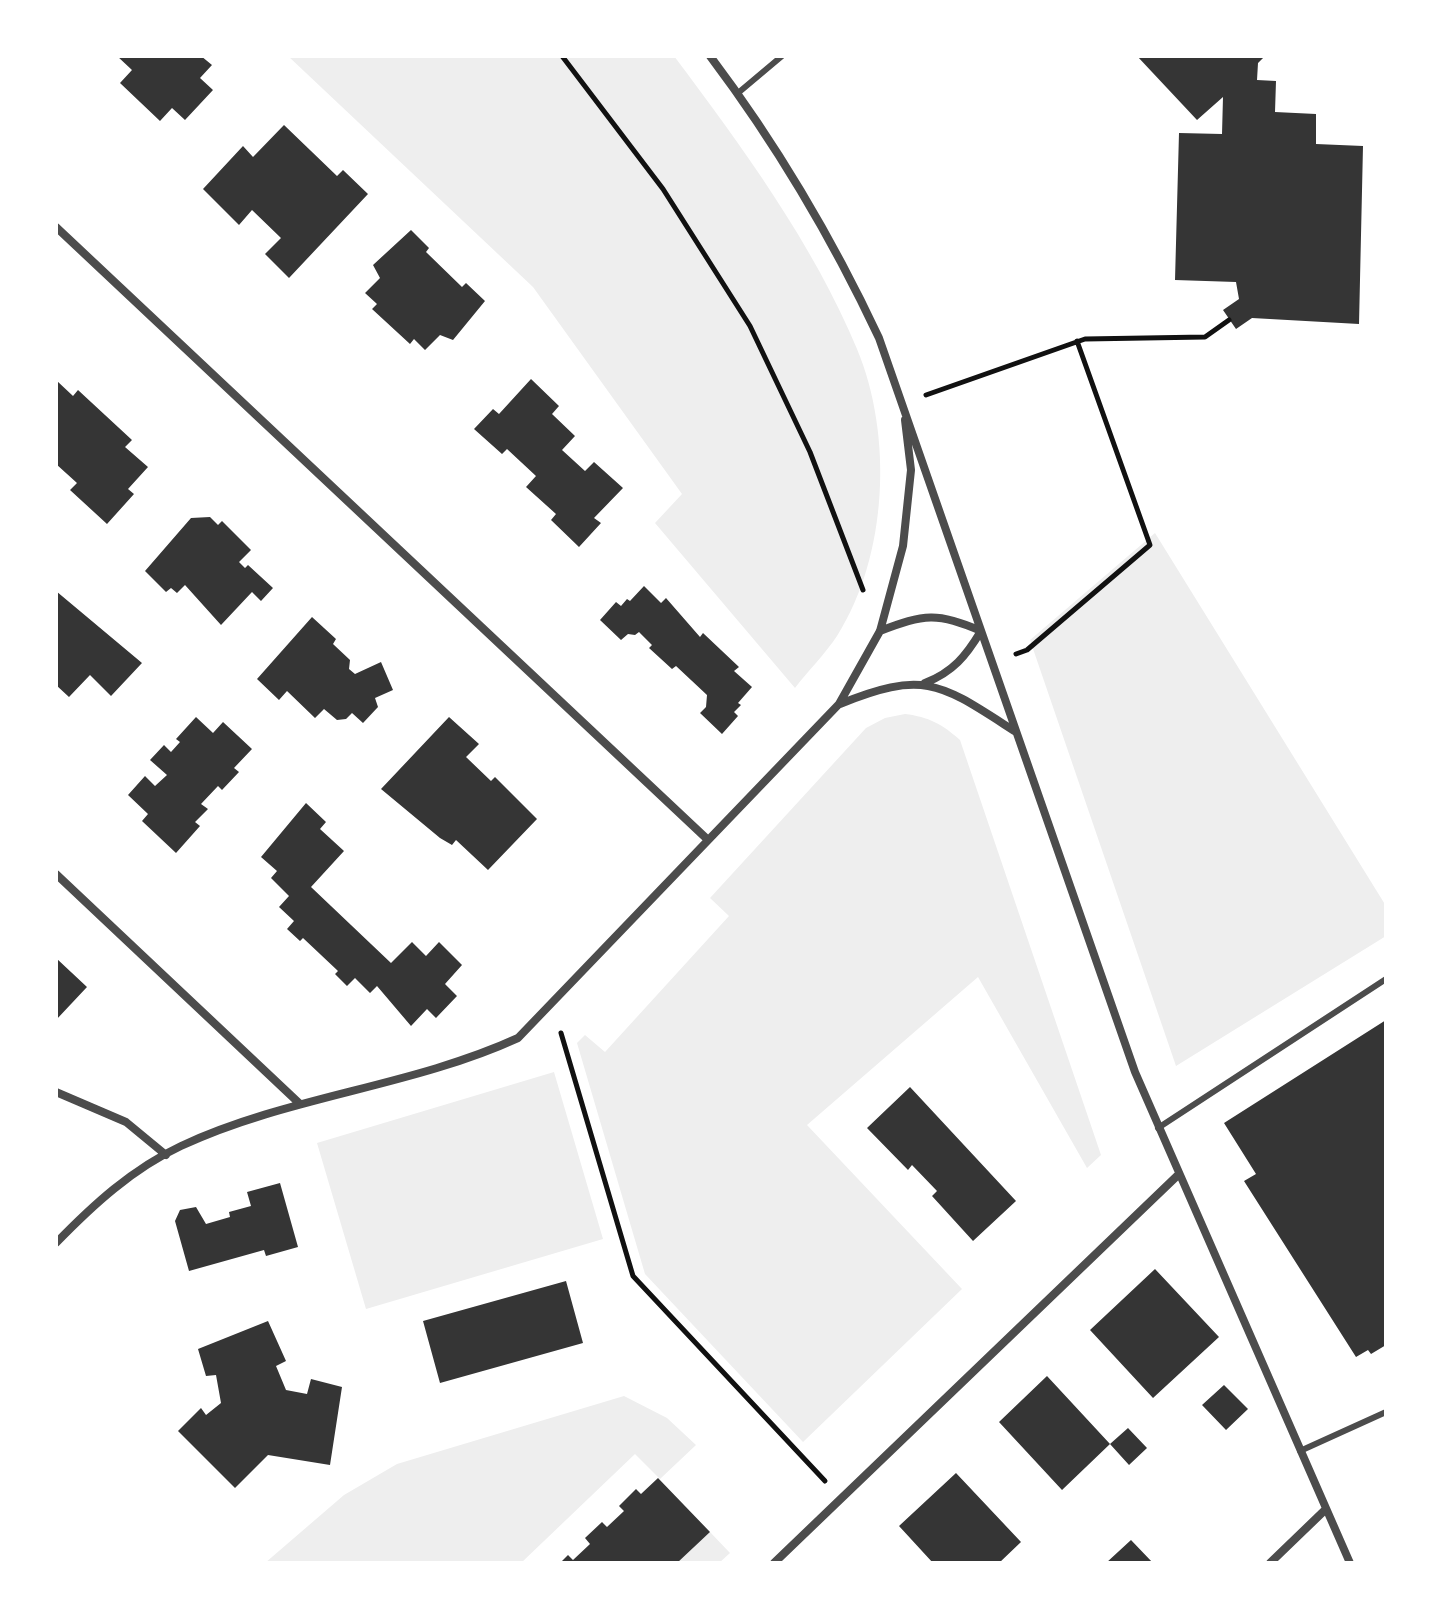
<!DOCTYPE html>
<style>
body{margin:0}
#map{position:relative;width:1442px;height:1619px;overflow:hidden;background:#fff;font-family:"Archivo Narrow",sans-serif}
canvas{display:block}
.frame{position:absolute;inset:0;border:58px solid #fff;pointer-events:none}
</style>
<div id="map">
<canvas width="1442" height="1619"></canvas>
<div class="frame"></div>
</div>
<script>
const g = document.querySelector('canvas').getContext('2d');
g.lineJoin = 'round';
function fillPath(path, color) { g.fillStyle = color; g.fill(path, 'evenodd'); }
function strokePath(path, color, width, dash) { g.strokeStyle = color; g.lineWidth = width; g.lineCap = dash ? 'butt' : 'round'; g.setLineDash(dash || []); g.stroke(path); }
const green = new Path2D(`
 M 288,56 L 674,56 C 741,145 814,245 857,349 C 893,435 888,556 837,636 C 825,654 808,671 795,688 L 655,523 L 682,494 L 533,287 Z
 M 1155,533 L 1386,906 L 1386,936 L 1176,1066 L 1030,640 Z
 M 905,714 C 929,717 942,724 960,740 L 1101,1155 L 1087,1168 L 978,977 L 807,1125 L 962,1289 L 803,1442 L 645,1274 L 577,1043 L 585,1035 L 605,1052 L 729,916 L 710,898 L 866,728 L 885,718 Z
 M 554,1072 L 603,1239 L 366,1309 L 317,1143 Z
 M 624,1396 L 667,1418 L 696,1445 L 660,1479 L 635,1454 L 521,1563 L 265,1563 L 344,1495 L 397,1464 Z
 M 710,1532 L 730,1553 L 719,1563 L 677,1563 Z`);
const building = new Path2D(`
 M 117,56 L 201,56 L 212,65 L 200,78 L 213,90 L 185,120 L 172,108 L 160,121 L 120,83 L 132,70 Z
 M 1137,56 L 1265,56 L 1258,63 L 1257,80 L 1276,81 L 1275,112 L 1316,114 L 1316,144 L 1363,146 L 1359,324 L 1252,318 L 1236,329 L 1223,310 L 1239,299 L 1236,282 L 1175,280 L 1179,133 L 1222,134 L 1223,97 L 1197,120 Z
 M 284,125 L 337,176 L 343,170 L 368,194 L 289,278 L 265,254 L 281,238 L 252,210 L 239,225 L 203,189 L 243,146 L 253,157 Z
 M 411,230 L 429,248 L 426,252 L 462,287 L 466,283 L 485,301 L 453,340 L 440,335 L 425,350 L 414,339 L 410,344 L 372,309 L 377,304 L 365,293 L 380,278 L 373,265 Z
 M 531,379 L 559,406 L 552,414 L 575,436 L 562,450 L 585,471 L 594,462 L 623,488 L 594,518 L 601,523 L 579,547 L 551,520 L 556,514 L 526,487 L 536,476 L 507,449 L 502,454 L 474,429 L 493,409 L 499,414 Z
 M 56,380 L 73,396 L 78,390 L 132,440 L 125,447 L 148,467 L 128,489 L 134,494 L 107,524 L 70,490 L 77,483 L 56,464 Z
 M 210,517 L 218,525 L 222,521 L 251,550 L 239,562 L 245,568 L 248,565 L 273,588 L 261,601 L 252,592 L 221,625 L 185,585 L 177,593 L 171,588 L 166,592 L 145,571 L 191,518 Z
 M 644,586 L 661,603 L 666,598 L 700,637 L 703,633 L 739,667 L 734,671 L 752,687 L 738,703 L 741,705 L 734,712 L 738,716 L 722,734 L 700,713 L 706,707 L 707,695 L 676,666 L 672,669 L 649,648 L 652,645 L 639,632 L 635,635 L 628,634 L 621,640 L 600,620 L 616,602 L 621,606 L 627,599 L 630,601 Z
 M 56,591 L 142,663 L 111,696 L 90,675 L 69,697 L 56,685 Z
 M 312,617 L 336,639 L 333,644 L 350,660 L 349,669 L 355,674 L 381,662 L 393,690 L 375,698 L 378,707 L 363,723 L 352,713 L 346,719 L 337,720 L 324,709 L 315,718 L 287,691 L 279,700 L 257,679 Z
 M 196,717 L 213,733 L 223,722 L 252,749 L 234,768 L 239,772 L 222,790 L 218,786 L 201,804 L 208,809 L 195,822 L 200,826 L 176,853 L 142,821 L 148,814 L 128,795 L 145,776 L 155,786 L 167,775 L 150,760 L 164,745 L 171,752 L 180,742 L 176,739 Z
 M 449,717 L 479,744 L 466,757 L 491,781 L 495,777 L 537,819 L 488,870 L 456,840 L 452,845 L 440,838 L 381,789 Z
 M 306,803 L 326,822 L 320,829 L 344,851 L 311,887 L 391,963 L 412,942 L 426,956 L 439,942 L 462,965 L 445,984 L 457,996 L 436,1018 L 427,1009 L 411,1026 L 377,986 L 370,993 L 355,978 L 347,986 L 335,974 L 338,971 L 303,938 L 300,941 L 287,929 L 294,921 L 279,907 L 289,896 L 271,878 L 277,871 L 261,857 Z
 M 56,958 L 87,987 L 56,1020 Z
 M 1386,1020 L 1386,1345 L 1371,1354 L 1368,1350 L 1356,1357 L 1244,1181 L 1256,1174 L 1224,1123 Z
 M 910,1087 L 1016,1201 L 973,1241 L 932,1196 L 937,1191 L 912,1165 L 908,1170 L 867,1128 Z
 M 280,1183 L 298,1247 L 266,1256 L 264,1250 L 189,1271 L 175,1221 L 180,1210 L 196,1207 L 206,1224 L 230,1217 L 229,1212 L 251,1206 L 247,1192 Z
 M 1155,1269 L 1219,1337 L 1153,1398 L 1090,1330 Z
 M 566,1281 L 583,1343 L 440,1383 L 423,1321 Z
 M 268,1321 L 286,1361 L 276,1366 L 286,1390 L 307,1394 L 311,1379 L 342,1387 L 330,1465 L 268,1455 L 235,1488 L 178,1431 L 201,1408 L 206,1415 L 221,1403 L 216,1375 L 206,1376 L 198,1349 Z
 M 1047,1376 L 1110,1444 L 1062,1490 L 999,1422 Z
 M 1224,1385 L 1248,1409 L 1226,1430 L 1202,1405 Z
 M 1128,1428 L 1147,1448 L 1129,1465 L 1110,1444 Z
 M 956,1473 L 1021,1542 L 999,1563 L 933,1563 L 899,1526 Z
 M 658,1478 L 710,1532 L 677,1563 L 560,1563 L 568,1555 L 573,1560 L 590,1544 L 585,1538 L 602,1522 L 607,1527 L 624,1511 L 619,1506 L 636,1489 L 641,1494 Z
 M 1131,1540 L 1153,1563 L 1106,1563 Z`);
const path = new Path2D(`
 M 562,56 L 663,189 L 750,326 L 810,452 L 863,590
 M 926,395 L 1085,339 L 1205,337 L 1229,320
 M 1016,654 L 1027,650 L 1150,545 L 1077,341
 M 561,1033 L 633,1276 L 825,1481`);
const service = new Path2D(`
 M 738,93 L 782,56
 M 1158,1128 L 1386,979
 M 1300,1451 L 1386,1412`);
const minor = new Path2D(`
 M 710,56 C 777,145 832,238 879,338 L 1135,1072 L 1350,1563
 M 56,227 L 707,839
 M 880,631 C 924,614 938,612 981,631 C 966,656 953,672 925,683
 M 840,704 C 926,669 941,684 1016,732
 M 56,874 L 300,1104
 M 56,1092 L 126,1122 L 166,1155
 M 56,1243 C 93,1205 132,1169 181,1146 C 288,1096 411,1087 518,1038 L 839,704 L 880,631 L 903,546 L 911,470 L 905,420
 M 774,1563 L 1178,1175
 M 1270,1563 L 1326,1509`);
fillPath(green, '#eee');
fillPath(building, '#353535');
strokePath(path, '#111', 5);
strokePath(service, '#4c4c4c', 6);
strokePath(minor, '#4c4c4c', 8);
</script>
